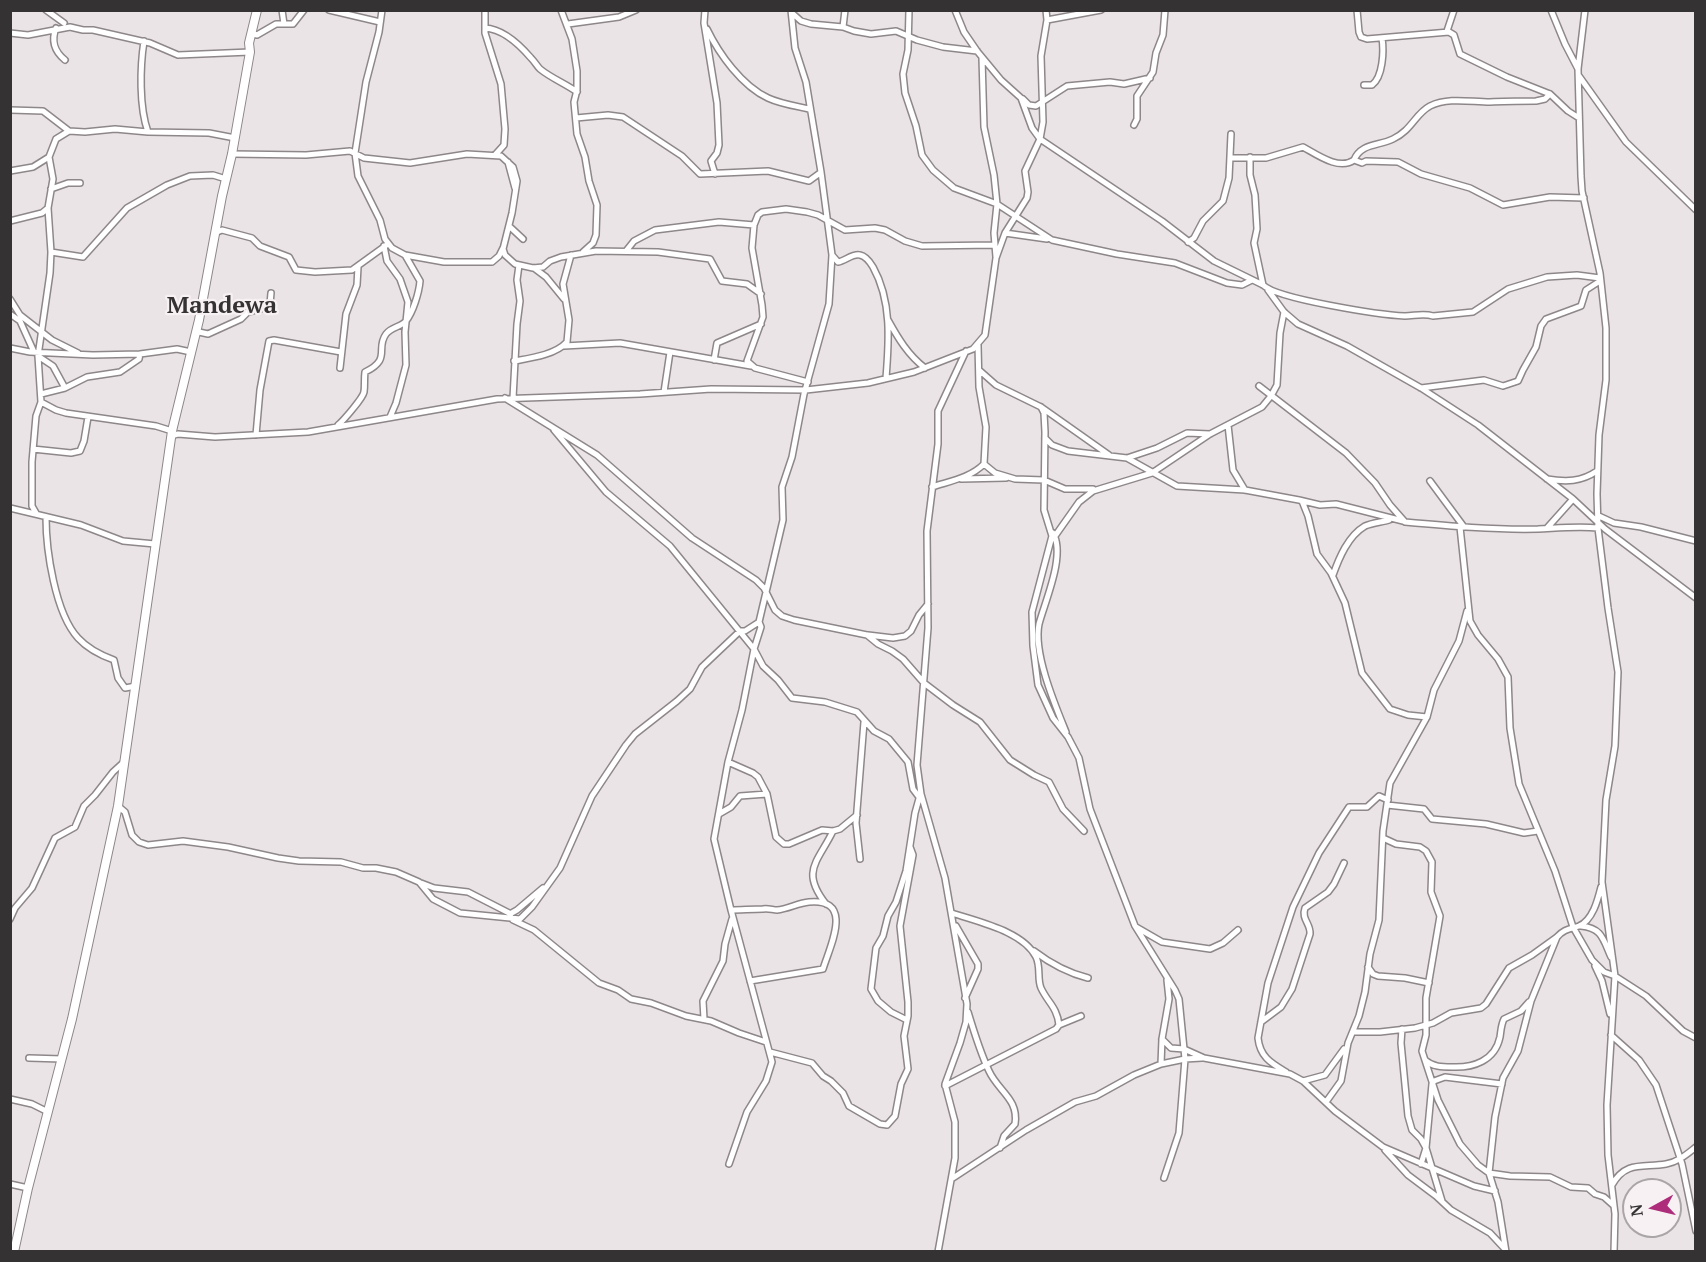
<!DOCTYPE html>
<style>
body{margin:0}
#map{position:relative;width:1706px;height:1262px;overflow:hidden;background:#ebe4e7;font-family:"PT Serif",serif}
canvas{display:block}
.frame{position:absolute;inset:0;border:12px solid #353233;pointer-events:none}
.north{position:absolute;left:1622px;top:1178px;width:60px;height:60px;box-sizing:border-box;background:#f8f1f4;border:2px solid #aaa5a7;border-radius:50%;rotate:262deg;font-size:16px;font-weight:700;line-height:24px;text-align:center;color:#353233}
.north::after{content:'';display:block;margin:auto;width:21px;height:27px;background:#ae2d7a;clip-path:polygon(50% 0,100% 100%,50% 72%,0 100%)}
</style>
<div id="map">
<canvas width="1706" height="1262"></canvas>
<div class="frame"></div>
<div class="north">N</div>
</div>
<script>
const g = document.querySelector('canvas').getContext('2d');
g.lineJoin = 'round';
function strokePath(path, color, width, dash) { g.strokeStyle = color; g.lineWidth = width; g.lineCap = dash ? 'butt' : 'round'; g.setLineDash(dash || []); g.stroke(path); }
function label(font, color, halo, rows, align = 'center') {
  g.font = font + ' "PT Serif",serif'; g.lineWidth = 4.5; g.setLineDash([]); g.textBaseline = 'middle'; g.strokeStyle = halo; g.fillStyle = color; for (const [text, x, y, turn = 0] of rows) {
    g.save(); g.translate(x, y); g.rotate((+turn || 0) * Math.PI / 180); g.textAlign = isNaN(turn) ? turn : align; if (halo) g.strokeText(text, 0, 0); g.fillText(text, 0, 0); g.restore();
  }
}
const street = new Path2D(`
 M 46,10 L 64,23
 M 282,10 L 284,24
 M 329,10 L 380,22
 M 382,10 L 379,32 L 366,82 L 355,153 L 358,176 L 380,220 L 385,239 L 392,248 L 405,255 L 444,262 L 492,262 L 499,256 L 503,248
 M 485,10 L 485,33 L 501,84 L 505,129 L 504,145 L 495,155
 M 561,10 L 572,39 L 577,71 L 577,90 L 574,102 L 577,134 L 585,157 L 589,181 L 597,205 L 596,235 L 593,243 L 583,252
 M 705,10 L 704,23 L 717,103 L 719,145 L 717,153 L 711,161 L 715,174
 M 791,10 L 795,48 L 806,82 L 821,172 L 832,255 L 838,262 C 845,261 853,253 860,255 C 866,256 870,262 873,267 C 892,301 889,341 886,378
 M 909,10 L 908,50 L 903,74 L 905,93 L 916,126 L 922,155 L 933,170 L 954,188 L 997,204 L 1052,240 L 1117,254 L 1175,263 L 1227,283 L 1242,285 L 1252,280
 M 955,10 L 964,32 L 977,51 L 1001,80 L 1021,98 L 1032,128 L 1040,139 L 1162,221 L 1214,261 L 1263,285 C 1277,299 1381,315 1405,316 C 1414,316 1423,313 1433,316 L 1473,312 L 1508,289 L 1547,277 L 1577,275 L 1600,278
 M 1357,10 L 1359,32 L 1361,37 L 1367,39 L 1449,32 L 1454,35 L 1460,54 L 1507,77 L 1550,94 L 1568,111 L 1579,118
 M 1551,10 L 1565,44 L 1578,69
 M 1585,10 L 1578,69 L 1581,176 L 1582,191 L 1600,273 L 1606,328 L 1606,380 L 1599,435 L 1597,494 L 1598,528 L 1608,608 L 1618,672 L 1615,746 L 1606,800 L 1602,882 L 1615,976 L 1607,1105 L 1608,1155 L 1615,1214 L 1614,1252
 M 792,13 L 801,21 L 811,24 L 843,27 L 854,31 L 871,34 L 896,31 L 917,40 L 943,47 L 977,51
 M 1047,20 L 1101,10
 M 568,24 L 619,17 L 636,10
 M 843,27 L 845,10
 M 56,28 C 51,41 54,51 65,60
 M 485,28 C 503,29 519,44 531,58 C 535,62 537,66 540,69 C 551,78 566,84 577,92
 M 707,29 C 719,54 742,86 768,98 C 781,104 796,106 809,109
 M 1447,31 L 1454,10
 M 10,33 L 28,35 L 70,27 L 83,30 L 93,30 L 150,43 L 178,55 L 250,52
 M 253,34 L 257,35 L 276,24 L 293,24 L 304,10
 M 144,41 C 140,67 139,107 148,132
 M 982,58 L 984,127 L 994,175 L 997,204 L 994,233 L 996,257
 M 1579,76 L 1626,142 L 1696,210
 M 1364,85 L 1372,85 C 1383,77 1384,51 1382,38
 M 1023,99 L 1029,105 L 1036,106 L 1067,86 L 1110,82 L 1124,84 L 1150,78
 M 10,110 L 43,111 L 69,131
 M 576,118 L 608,115 L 623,117 L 682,156 L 700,174 L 768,171 L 809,181 L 820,173
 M 1134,125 L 1137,119 L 1137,96 L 1153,72 L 1156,53 L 1163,35 L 1165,10
 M 232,154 L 306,155 L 350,151 L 364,158 L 410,163 L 467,154 L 501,156 L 513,167 L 517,181 L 512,213 L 503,249 L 505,255 L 515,264 L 533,268 L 543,267 L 550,261 L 561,257 L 596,251 L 658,252 L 710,259 L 722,281 L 747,284 L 761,294
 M 1250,157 L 1250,175 L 1255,195 L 1257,229 L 1254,243 L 1263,285
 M 1230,158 L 1266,158 L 1303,147 C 1316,154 1339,171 1354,160 L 1362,163 L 1366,161 L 1398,162 L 1421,174 L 1470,188 L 1503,205 L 1550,197 L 1584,198
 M 1354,160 C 1361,143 1379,146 1393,139 C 1412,130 1415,114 1430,106 C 1449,97 1470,102 1490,102 C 1505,101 1520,101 1536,101 L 1545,99 L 1550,94
 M 508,162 L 515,188
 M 10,171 L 33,167 L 49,157
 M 51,189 L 68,183 L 80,183
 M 10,221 L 42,213 L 48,208
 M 509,226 L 523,239
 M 217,232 L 222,230 L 252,238 L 260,246 L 289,257 L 296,270 L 315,272 L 352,270 L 388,244
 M 1005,233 L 1047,239
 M 1188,242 L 1194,238 L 1203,221 L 1223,201 L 1229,178 L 1231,134
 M 384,246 L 387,261 L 400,279 L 408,302 L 405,332 L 406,365 L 396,403 L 390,417
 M 626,251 L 634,241 L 655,230 L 719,222 L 754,225
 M 51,252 L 83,257 L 127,208 L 167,185 L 190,176 L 213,175 L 226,179
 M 534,268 L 546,277 L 564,299
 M 1268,290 L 1284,312 L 1298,324 L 1347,346 L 1421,388 L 1478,425 L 1573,499 L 1605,529 L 1696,598
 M 10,299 L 20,315
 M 10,314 L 20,321 L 34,352
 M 20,315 L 52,340 L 78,353
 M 888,320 C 898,338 908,355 925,368
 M 196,334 L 199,332 L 208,334 L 241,319 L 248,312 L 264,308 L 270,304 L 271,293
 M 564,346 L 620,343 L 751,366
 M 10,348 L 30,352 L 93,355 L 140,354
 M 38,356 L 53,366 L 65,388
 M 714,360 L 717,343 L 761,324
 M 514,361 C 531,358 555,355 567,342 L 569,320 L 563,284 L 571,255
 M 340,368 L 346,314 L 357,285 L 358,267
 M 979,370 L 996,385 L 1041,407 L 1109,455
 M 808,382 L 755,368 L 747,361 L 763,317 L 762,305 L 752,248 L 754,225 L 758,215 L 762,212 L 786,209 L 807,212 L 818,215 L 845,230 L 875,228 L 885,230 L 905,241 L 922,246 L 994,245
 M 1259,386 L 1346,453 L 1375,483 L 1390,505 L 1405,522 C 1449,526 1494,530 1538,529 C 1559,528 1578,526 1598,528
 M 1421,388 L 1484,380 L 1503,386 L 1518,381 L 1523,370 L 1536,347 L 1541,326 L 1546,319 L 1581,306 L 1586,290 L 1600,281
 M 664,392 L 670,352
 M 41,394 L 65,388 L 87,377 L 120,372 L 139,359 L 140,354 L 177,349 L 191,352
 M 505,398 L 597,455 L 692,538 L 756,580 L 764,588 L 775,610 L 782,616 L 794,620 L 867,635 L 878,644 L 892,651 L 903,659 L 924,683 L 953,705 L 980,722 L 1010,760 L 1034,775 L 1049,782 L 1063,809 L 1084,831
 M 513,398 L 517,324 L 520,301 L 517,280 L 519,265
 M 41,402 L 56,410 L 66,413 L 156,426 L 172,431
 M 1041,407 L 1044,413 L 1045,432 L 1044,510 L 1052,536 L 1032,612 L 1033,646 L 1038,685 L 1053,718 L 1068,737 L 1079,758 L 1090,809 L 1135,926 L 1175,990 L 1179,999 L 1184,1049 L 1204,1058 L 1290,1074 L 1303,1081 L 1335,1111 L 1383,1147 L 1474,1186 L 1495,1191
 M 338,425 C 343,421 363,398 364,392 C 365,385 364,379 365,372 C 392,359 375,349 386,334 C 391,327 401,327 406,321 C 413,312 419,293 420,281 L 405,255
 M 1228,425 L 1233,470 L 1245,490
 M 554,430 L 606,492 L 670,546 L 754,649 L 763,666 L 778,680 L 792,698 L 825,702 L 857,712 L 874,731 L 889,739 L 908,762 L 913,789 L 919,797
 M 256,435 L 260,390 L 269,341 L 274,340 L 341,352
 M 171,436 L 178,434 L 215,437 L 308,432 L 497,399 L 640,394 L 711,389 L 806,390 L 868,383 L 914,372 L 973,349 L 985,335 L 996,258 L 1005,233 L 1027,198 L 1028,192 L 1025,171 L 1040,139 L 1043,122 L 1041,56 L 1047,20 L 1046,10
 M 1045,438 L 1052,445 L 1068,451 L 1127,458 L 1157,448 L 1187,433 L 1210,434
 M 33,449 L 71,453 L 80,451 L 84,441 L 88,417
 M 1127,458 L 1177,486 L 1245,490 L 1299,500 L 1320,505 L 1336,504 L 1403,521
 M 984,464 L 995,473 L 1015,479 L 1044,480 L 1065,489 L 1093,489
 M 961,479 L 1006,478
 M 1547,479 C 1566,482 1581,482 1597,471
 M 1430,481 L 1464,527
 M 932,487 C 950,481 970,478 984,464 L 986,427 L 979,387 L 978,345
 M 1302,501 L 1308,516 L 1317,554 L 1331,573 L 1345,603 L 1362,673 L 1390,709 L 1408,715 L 1427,717
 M 10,508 L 81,525 L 123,541 L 155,544
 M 36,513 L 32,506 L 32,462 L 36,416 L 41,402 L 38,356 L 50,273 L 51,252 L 48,208 L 53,179 L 49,157 L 56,139 L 69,131 L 85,132 L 115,129 L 148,132 L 209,133 L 235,138
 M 1599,516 L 1614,523 L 1641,527 L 1696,541
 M 46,517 C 46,550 55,613 78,638 C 88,649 100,655 114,660 L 118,678 L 125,688 L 136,686
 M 1460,527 L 1470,621 L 1478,635 L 1498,659 L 1508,677 L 1510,728 L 1519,784 L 1555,871 L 1573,927 L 1592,960 L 1604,972 L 1615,976 L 1646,996 L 1683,1031 L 1696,1038
 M 1547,528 L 1573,499
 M 1053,533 C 1066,555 1045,601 1039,624 C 1033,653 1055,705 1066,732
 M 1055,536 L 1079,502 L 1093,491 L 1152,473 L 1210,434 L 1262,407 L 1271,396 L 1277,385 L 1280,333 L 1284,312
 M 1333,575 C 1339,558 1348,536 1365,526 C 1372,523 1382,522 1389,520
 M 868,635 L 893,638 L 905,636 L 911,631 L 919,615 L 928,604
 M 728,762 L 753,773 L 758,777 L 767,794 L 776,837 L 784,844 L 789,844 L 822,830 L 833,831 L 840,829 L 857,815
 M 1387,805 L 1424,809 L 1432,819 L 1486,824 L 1524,833 L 1538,831
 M 118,806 L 125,812 L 132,835 L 139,842 L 148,845 L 183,841 L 228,847 L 278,858 L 299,861 L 341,862 L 363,868 L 376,868 L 396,872 L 419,882 L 433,899 L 460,913 L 520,919 L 532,907 L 560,868 L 592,796 L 626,745 L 635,734 L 677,701 L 690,689 L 702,667 L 740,631 L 745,631 L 759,622 L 783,520 L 782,487 L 792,457 L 804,394 L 829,304 L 832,255
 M 719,814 L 731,807 L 740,796 L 767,794
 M 1383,838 L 1396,844 L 1420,847 L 1426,851 L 1432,862 L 1431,892 L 1440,916 L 1426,998 L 1426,1035 L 1422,1051 L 1438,1100 L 1460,1144 L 1478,1165 L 1489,1173 L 1510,1176 L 1550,1177 L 1571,1187 L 1588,1188 L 1595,1194 L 1604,1197 L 1613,1205
 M 860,859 L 856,823 L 864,722
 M 421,883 L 434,888 L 468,892 L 511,914
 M 826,904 C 800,871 818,862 833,831
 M 731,910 C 741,910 752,909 763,909 C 768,908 773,910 777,910 C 788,909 798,903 809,902 C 855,898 830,946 823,969 L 750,981
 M 952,913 C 978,922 1023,931 1036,957 C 1041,967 1037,979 1041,988 C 1048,1003 1057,1007 1059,1025
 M 510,914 L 517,910 L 543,888
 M 10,919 L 15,908 L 32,888 L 55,838 L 75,827 L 84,806 L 95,795 L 113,772 L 124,762
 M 513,920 L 534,930 L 599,983 L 618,990 L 631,999 L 651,1003 L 686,1016 L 711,1021 L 739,1033 L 766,1042
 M 956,926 L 978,964 L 978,969 L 965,998
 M 1581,926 C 1602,928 1603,939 1611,957
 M 1136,927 L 1162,942 L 1210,949 L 1223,943 L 1238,930
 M 1034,951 C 1051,964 1068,973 1088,978
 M 1595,966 L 1602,981 L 1610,1014
 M 1368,967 L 1373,974 L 1378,976 L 1405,978 L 1429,983
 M 968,1012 C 974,1032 980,1052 989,1071 C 998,1091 1019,1099 1015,1124 L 1004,1136 L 1000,1148
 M 704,1019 L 703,1001 L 723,961 L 725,944 L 732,919
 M 907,1020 L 891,1012 L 878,1001 L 871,989 L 876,948 L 883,936 L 888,916 L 896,902 L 906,871 L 915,813 L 920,795
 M 1261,1022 L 1281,1007 L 1292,989 L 1310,934 C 1311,924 1301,919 1305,908 L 1328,892 L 1334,884 L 1344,863
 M 1402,1029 L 1401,1043 L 1408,1116 L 1412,1130 L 1421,1139 L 1426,1148 L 1442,1201
 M 1354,1032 L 1380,1032 L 1415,1028 L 1433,1023 L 1451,1013 L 1481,1008 L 1486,1004 L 1509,968 L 1532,955 L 1557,937
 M 1611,1035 L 1639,1060 L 1656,1085 L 1682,1164 L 1696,1231
 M 1162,1039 L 1171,1048 L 1184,1049 L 1185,1059 L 1179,1133 L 1164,1178
 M 770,1052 L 812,1063 L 823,1076 L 831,1081 L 843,1093 L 849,1106 L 880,1124 L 887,1125 L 895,1116 L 901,1084 L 908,1069 L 904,1036 L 908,1016 L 908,1002 L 900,926 L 913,855 L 910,847
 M 29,1058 L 62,1059
 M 1425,1060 C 1433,1067 1442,1067 1452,1067 C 1473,1068 1495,1061 1500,1037 C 1501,1031 1501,1025 1504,1019 L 1521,1011 L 1529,1002
 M 1161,1064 L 1162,1039 L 1169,999 L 1167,980
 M 1286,1072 C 1271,1063 1260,1057 1258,1038 L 1268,983 L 1293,907 L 1319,853 L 1349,807 L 1367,807 L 1379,796 L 1388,800
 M 1303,1081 L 1325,1075 L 1344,1049
 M 945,1086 L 1056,1029 L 1059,1025 L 1081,1016
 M 10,1099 L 32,1104 L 48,1112
 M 1326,1102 L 1341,1081 L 1348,1043 L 1359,1016 L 1365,992 L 1370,954 L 1379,920 L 1383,831 L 1390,783 L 1427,717 L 1434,690 L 1459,641 L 1467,611
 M 1385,1150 L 1408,1175 L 1436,1196 L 1451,1210 L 1490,1233 L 1504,1248
 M 729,1164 L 747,1112 L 766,1081 L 772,1062 L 731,910 L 714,839 L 728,762 L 742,710 L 754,649 L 761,627 L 759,622
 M 1421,1164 L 1426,1148 L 1432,1084 L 1434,1081 L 1445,1077 L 1502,1084
 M 953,1178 L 1026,1130 L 1075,1102 L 1096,1096 L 1134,1075 L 1161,1064 L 1185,1059 L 1202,1058
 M 10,1184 L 28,1188
 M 1612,1185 C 1626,1160 1644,1168 1666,1164 C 1678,1162 1687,1154 1696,1147
 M 938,1252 L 955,1158 L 955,1122 L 945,1084 L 960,1043 L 966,1022 L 967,1004 L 945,878 L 921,794 L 917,765 L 928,628 L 927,531 L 938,444 L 938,411 L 966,351
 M 1506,1252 L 1498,1202 L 1489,1173 L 1495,1117 L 1503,1078 L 1518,1051 L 1531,1001 L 1557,937 C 1564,929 1570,929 1579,926 C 1593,920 1598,899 1601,887`);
const secondary = new Path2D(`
 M 14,1252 L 28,1188 L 72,1019 L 118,806 L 172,431 L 199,320 L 222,196 L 232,154 L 250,52 L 249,43 L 257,10`);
const quarterNames = [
 ["Mandewa",222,306]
];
strokePath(street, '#8e878a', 8);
strokePath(secondary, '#8e878a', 10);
strokePath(street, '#fff', 5);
strokePath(secondary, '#fff', 8);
label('bold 24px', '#353233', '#f8f1f4', quarterNames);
</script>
